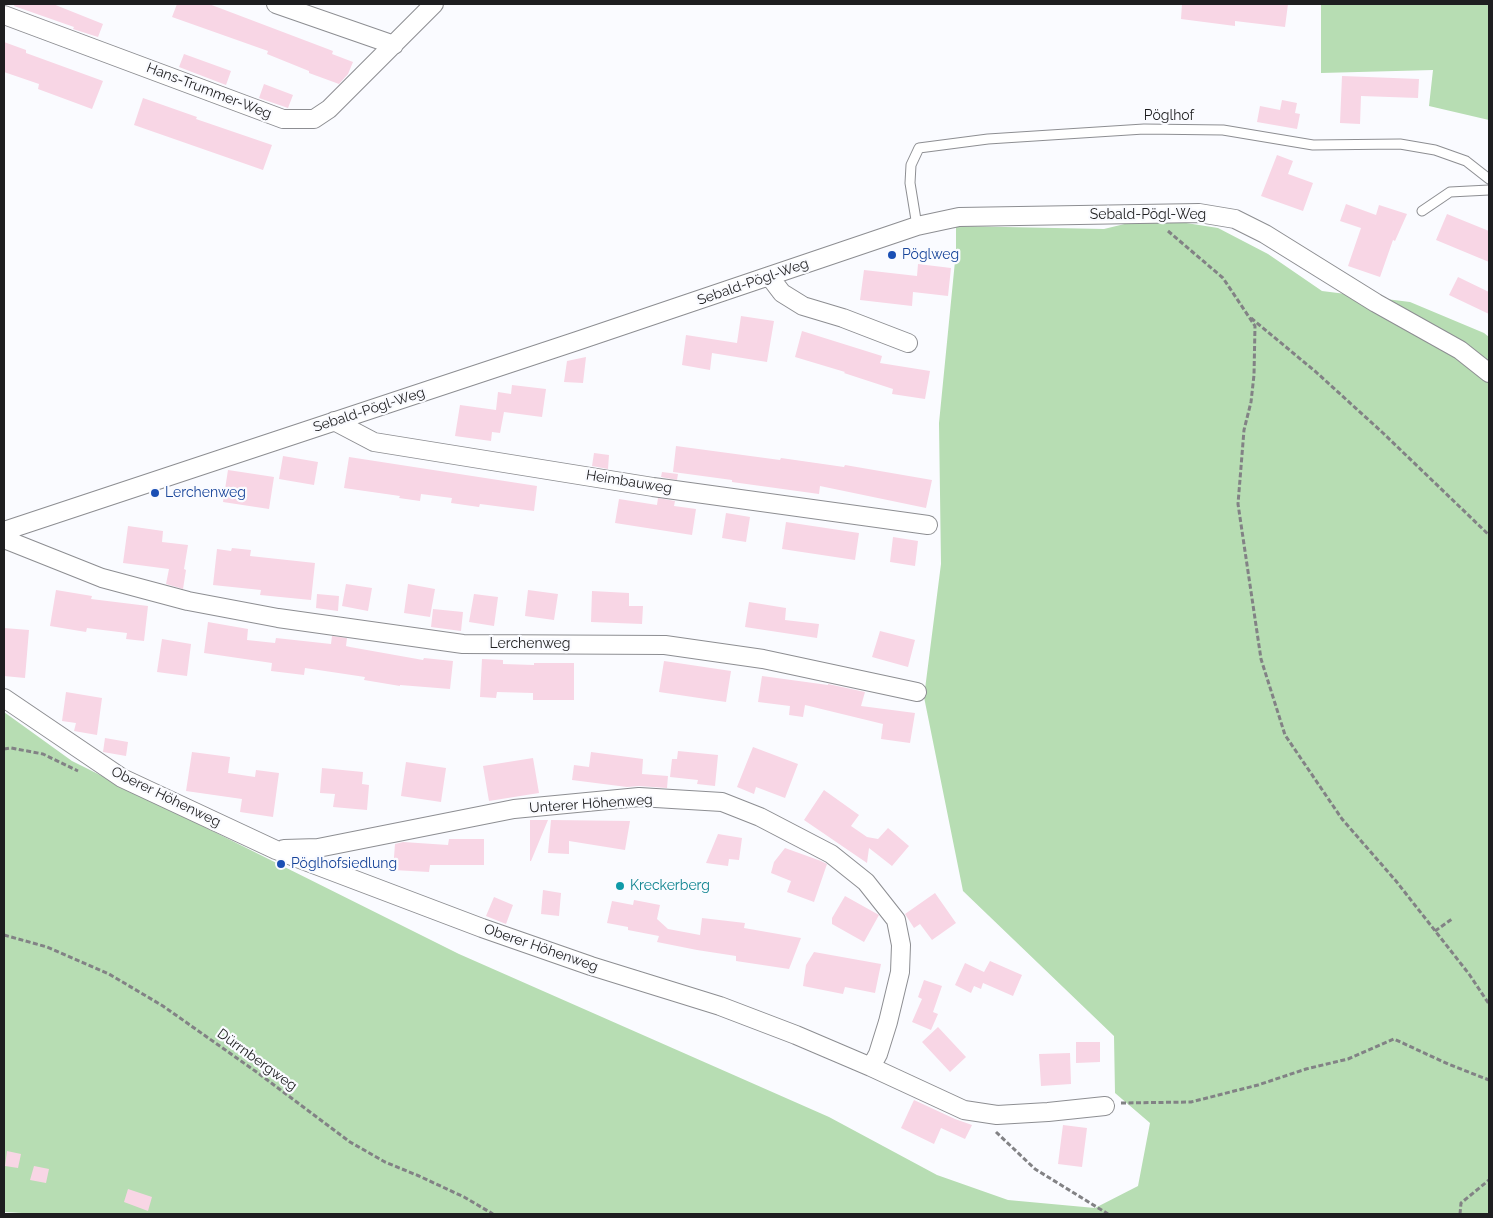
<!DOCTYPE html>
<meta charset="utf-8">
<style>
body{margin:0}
#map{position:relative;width:1493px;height:1218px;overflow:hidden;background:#fafbff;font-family:Raleway,sans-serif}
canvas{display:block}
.frame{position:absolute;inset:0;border:5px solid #1e1e20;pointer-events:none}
</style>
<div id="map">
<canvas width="1493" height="1218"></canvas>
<div class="frame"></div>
</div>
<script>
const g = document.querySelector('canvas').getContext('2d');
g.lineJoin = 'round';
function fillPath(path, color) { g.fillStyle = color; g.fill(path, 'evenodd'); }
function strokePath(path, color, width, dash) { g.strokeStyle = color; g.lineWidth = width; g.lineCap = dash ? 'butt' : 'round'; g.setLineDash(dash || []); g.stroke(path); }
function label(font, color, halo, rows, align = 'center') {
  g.font = font + ' Raleway,sans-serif'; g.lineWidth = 4.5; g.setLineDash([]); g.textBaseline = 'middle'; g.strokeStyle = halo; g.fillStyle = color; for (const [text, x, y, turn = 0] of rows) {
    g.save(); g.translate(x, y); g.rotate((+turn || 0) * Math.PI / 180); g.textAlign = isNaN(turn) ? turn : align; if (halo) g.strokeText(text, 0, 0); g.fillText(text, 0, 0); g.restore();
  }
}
const green = new Path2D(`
 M 1321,4 L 1489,4 L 1489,120 L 1429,106 L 1433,70 L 1321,73 Z
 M 1141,220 L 1180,222 L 1218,228 L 1268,254 L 1322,291 L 1410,302 L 1484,333 L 1489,337 L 1489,1214 L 40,1214 L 4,1212 L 4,712 L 72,761 L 459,954 L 829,1117 L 937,1175 L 1008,1200 L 1095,1208 L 1138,1186 L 1150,1123 L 1115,1093 L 1114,1036 L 963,891 L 924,697 L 941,564 L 939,423 L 956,251 L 956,226 L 1104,229 Z`);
const building = new Path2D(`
 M 15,4 L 53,4 L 103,24 L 98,37 L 73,29 L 74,27 L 14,6 Z
 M 177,4 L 209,4 L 333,51 L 332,54 L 353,62 L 348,74 L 339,84 L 309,73 L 309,71 L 267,54 L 268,51 L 172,17 Z
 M 1182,4 L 1288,4 L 1285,27 L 1235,21 L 1235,26 L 1181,19 Z
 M 4,42 L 26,50 L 26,53 L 103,81 L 92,109 L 38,89 L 39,84 L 4,72 Z
 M 184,54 L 231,71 L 226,85 L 179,67 Z
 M 1342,76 L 1419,79 L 1418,98 L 1361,96 L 1360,124 L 1340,123 Z
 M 264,84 L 293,95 L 288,108 L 259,98 Z
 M 143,98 L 197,117 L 196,119 L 272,145 L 263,170 L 134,125 Z
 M 1282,100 L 1297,103 L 1295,113 L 1300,114 L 1297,129 L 1257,122 L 1260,106 L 1280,110 Z
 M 1277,155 L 1293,161 L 1288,174 L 1313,183 L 1303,211 L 1261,196 Z
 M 1346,204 L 1376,215 L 1379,205 L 1407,214 L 1395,241 L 1393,240 L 1380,277 L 1348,266 L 1361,228 L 1340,221 Z
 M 1447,214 L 1489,231 L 1489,262 L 1436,240 Z
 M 918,264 L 951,268 L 948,296 L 913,292 L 912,306 L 860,300 L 864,270 L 917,276 Z
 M 1458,277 L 1489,292 L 1489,314 L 1449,295 Z
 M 741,316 L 774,321 L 767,362 L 712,353 L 710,370 L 682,365 L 686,335 L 737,343 Z
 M 802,331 L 882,356 L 880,363 L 930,371 L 925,399 L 892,394 L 893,389 L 844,373 L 845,372 L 795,357 Z
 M 586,357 L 583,383 L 564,382 L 567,361 Z
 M 512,385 L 546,389 L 542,417 L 504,412 L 500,433 L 492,432 L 491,441 L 455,436 L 460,405 L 496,410 L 498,392 L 511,394 Z
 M 676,446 L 780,460 L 781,458 L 844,467 L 845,465 L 932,480 L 926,508 L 820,486 L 819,494 L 732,482 L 732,480 L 673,472 Z
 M 594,453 L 609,455 L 608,469 L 592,466 Z
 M 283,456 L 318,462 L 314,485 L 279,479 Z
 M 349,457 L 537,486 L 534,511 L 480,504 L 479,507 L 451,503 L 452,498 L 421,494 L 420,501 L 399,498 L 400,496 L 344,488 Z
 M 228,470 L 274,477 L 269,509 L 223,502 Z
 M 662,472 L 678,474 L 677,480 L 661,477 Z
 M 658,498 L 675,501 L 674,506 L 696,509 L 692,535 L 615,523 L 619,499 L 657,505 Z
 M 726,513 L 750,517 L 746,542 L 722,538 Z
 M 786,522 L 859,533 L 855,560 L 782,549 Z
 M 128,526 L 163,531 L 162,542 L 188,545 L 184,569 L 186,570 L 183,589 L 166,584 L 169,569 L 123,563 Z
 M 893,537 L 918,541 L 915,566 L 890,562 Z
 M 232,548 L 251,550 L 250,556 L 315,563 L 311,600 L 260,595 L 261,590 L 213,585 L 217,549 L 231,551 Z
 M 346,584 L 372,588 L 368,611 L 342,606 Z
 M 408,584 L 435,589 L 430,617 L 404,613 Z
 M 56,590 L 92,596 L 91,599 L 148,606 L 144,641 L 126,639 L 127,633 L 87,628 L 86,632 L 50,626 Z
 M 528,590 L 558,594 L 554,620 L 525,616 Z
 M 592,591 L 629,593 L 629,606 L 643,606 L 642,624 L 591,622 Z
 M 317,594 L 339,596 L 338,611 L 316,608 Z
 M 474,594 L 498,597 L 494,626 L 469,622 Z
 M 749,602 L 786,608 L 785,620 L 819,624 L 817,638 L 745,627 Z
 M 433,609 L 463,612 L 461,631 L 431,627 Z
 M 208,622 L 248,629 L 247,640 L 275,643 L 276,638 L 331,644 L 332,636 L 347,638 L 346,646 L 350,647 L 423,660 L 424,658 L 453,661 L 450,689 L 400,685 L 400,686 L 364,680 L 365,677 L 305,668 L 304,675 L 271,671 L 272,663 L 204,653 Z
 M 4,628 L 29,630 L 25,678 L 4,676 Z
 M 880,631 L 915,640 L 908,667 L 872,657 Z
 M 162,639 L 191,644 L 187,676 L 157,672 Z
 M 482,659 L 503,660 L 503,664 L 534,665 L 534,663 L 574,663 L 574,700 L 533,700 L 533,693 L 497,692 L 496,698 L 480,697 Z
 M 664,661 L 731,671 L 726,702 L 659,692 Z
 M 762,676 L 828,685 L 828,684 L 865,692 L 861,706 L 915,713 L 910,743 L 881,739 L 883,724 L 805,705 L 803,717 L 789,715 L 790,706 L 758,702 Z
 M 66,692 L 102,698 L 97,735 L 74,731 L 76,723 L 62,721 Z
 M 105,738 L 128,742 L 126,756 L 103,752 Z
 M 753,747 L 798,764 L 785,798 L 756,787 L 754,794 L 737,787 Z
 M 678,751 L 718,755 L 715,786 L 697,784 L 698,780 L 670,777 L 672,759 L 677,759 Z
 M 192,752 L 230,757 L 228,773 L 255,777 L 256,770 L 279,773 L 273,817 L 240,812 L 242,799 L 186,791 Z
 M 591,752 L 643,759 L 642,774 L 668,776 L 667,788 L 639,786 L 627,787 L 572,780 L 574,765 L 589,767 Z
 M 533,758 L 539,793 L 489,801 L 483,766 Z
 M 406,762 L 446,768 L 441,802 L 401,796 Z
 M 322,768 L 363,772 L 362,784 L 369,785 L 367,810 L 333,807 L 335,794 L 320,793 Z
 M 824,790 L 859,815 L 851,826 L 867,837 L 878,839 L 888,828 L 909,846 L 892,866 L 869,848 L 867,863 L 804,820 Z
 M 530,820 L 548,820 L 531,861 L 530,861 Z
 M 551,820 L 630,821 L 625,850 L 569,841 L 569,854 L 548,853 Z
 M 718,834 L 742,838 L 739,860 L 729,859 L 728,866 L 706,863 Z
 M 449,839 L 484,839 L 484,865 L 430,865 L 429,872 L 393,870 L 395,844 L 403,842 L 448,845 Z
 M 785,848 L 821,861 L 827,864 L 814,902 L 787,892 L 791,881 L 771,873 L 774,862 Z
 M 543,890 L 561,893 L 559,916 L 541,914 Z
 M 935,893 L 956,923 L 932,940 L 920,924 L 914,928 L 905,914 Z
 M 845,896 L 879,915 L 864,942 L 832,924 L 832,918 Z
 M 494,897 L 513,905 L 506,924 L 486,916 Z
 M 634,900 L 660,905 L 657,919 L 668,929 L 700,935 L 702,918 L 745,923 L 744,928 L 801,938 L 789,969 L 736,961 L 736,956 L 697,950 L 657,942 L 659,936 L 628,930 L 628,927 L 607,923 L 612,901 L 633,905 Z
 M 814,952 L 881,964 L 875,993 L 845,987 L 843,994 L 803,986 L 806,965 Z
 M 990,961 L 1022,975 L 1013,996 L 983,983 L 981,989 L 974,986 L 971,993 L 955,985 L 965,963 L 984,972 Z
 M 924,980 L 942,986 L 933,1012 L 938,1014 L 931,1030 L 912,1022 L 922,999 L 918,997 Z
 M 938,1027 L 966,1057 L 950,1072 L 922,1042 Z
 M 1076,1042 L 1100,1042 L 1100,1062 L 1076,1063 Z
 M 1070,1053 L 1071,1084 L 1041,1086 L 1039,1054 Z
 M 914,1100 L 955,1119 L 972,1125 L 965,1139 L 941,1128 L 934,1144 L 901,1128 Z
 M 1063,1125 L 1087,1128 L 1082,1167 L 1058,1164 Z
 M 7,1151 L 21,1154 L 18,1168 L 5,1166 Z
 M 34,1166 L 49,1169 L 46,1183 L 30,1180 Z
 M 128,1189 L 152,1197 L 148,1211 L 124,1202 Z`);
const path = new Path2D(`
 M 1168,231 L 1223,278 L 1255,326 L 1254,375 L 1251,402 L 1244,430 L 1238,504 L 1261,659 L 1285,735 L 1342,819 L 1396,881 L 1469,974 L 1489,1004
 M 1251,318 L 1316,372 L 1383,433 L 1489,535
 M 4,749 L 11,748 L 43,754 L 78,771
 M 1435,931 L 1452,919
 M 4,935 L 47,947 L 109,974 L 163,1006 L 258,1073 L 350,1142 L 385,1162 L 419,1176 L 464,1197 L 493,1214
 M 1121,1103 L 1191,1102 L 1258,1085 L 1306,1069 L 1348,1059 L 1394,1039 L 1448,1064 L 1489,1080
 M 996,1132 L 1035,1169 L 1108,1214
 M 1460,1214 L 1461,1203 L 1489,1180`);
const service = new Path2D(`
 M 1422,211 L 1450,192 L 1489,190
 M 917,226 L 910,183 L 911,165 L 919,148 L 988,139 L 1144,129 L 1223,130 L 1313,145 L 1400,144 L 1435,150 L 1466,161 L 1489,179`);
const minor = new Path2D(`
 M 276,4 L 394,45
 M 4,15 L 283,119 L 314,119 L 329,109 L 434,4
 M 769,276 L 782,293 L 803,306 L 843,318 L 908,343
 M 334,421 L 374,442 L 653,487 L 928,525
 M 4,531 L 577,341 L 917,226 L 959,217 L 1199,213 L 1235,219 L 1265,234 L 1376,303 L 1460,350 L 1489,373
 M 4,539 L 102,578 L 188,601 L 278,618 L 463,644 L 665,645 L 763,659 L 917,692
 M 4,698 L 122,778 L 276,850 L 482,928 L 591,966 L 720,1006 L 796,1035 L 871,1067 L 964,1110 L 997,1115 L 1048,1112 L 1105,1106
 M 284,849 L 318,848 L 514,809 L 639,797 L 722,802 L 760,817 L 831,854 L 866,882 L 896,920 L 901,945 L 900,972 L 888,1022 L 878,1054 L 871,1067`);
const markers = [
 [892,255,5,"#1a4fb4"],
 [155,493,5,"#1a4fb4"],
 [281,864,5,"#1a4fb4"],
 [620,886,5,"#0f9aa8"]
];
const streetNames = [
 ["Hans-Trummer-Weg",209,91,21],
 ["Pöglhof",1169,116],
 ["Sebald-Pögl-Weg",1148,215],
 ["Sebald-Pögl-Weg",753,282,-19],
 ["Sebald-Pögl-Weg",369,410,-18],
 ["Heimbauweg",629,482,9],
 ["Lerchenweg",530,644],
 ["Oberer Höhenweg",166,797,26],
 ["Unterer Höhenweg",591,804,-4],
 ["Oberer Höhenweg",541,948,19],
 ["Dürrnbergweg",257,1060,36]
];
const transitNames = [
 ["Pöglweg",902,255],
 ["Lerchenweg",165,493],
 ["Pöglhofsiedlung",291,864]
];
const cultureNames = [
 ["Kreckerberg",630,886]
];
fillPath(green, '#b7ddb3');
fillPath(building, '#f8d6e5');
strokePath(service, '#8d8e92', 11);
strokePath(minor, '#8d8e92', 20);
strokePath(path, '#828285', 3, [5, 2.5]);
strokePath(service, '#fff', 9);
strokePath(minor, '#fff', 18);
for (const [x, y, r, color] of markers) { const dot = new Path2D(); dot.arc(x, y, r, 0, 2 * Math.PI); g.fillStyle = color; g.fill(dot); strokePath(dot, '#fafbff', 2); }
label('14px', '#1e1e20', '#fafbff', streetNames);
label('14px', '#164399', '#fafbff', transitNames, 'left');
label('14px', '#0d838f', '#fafbff', cultureNames, 'left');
</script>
